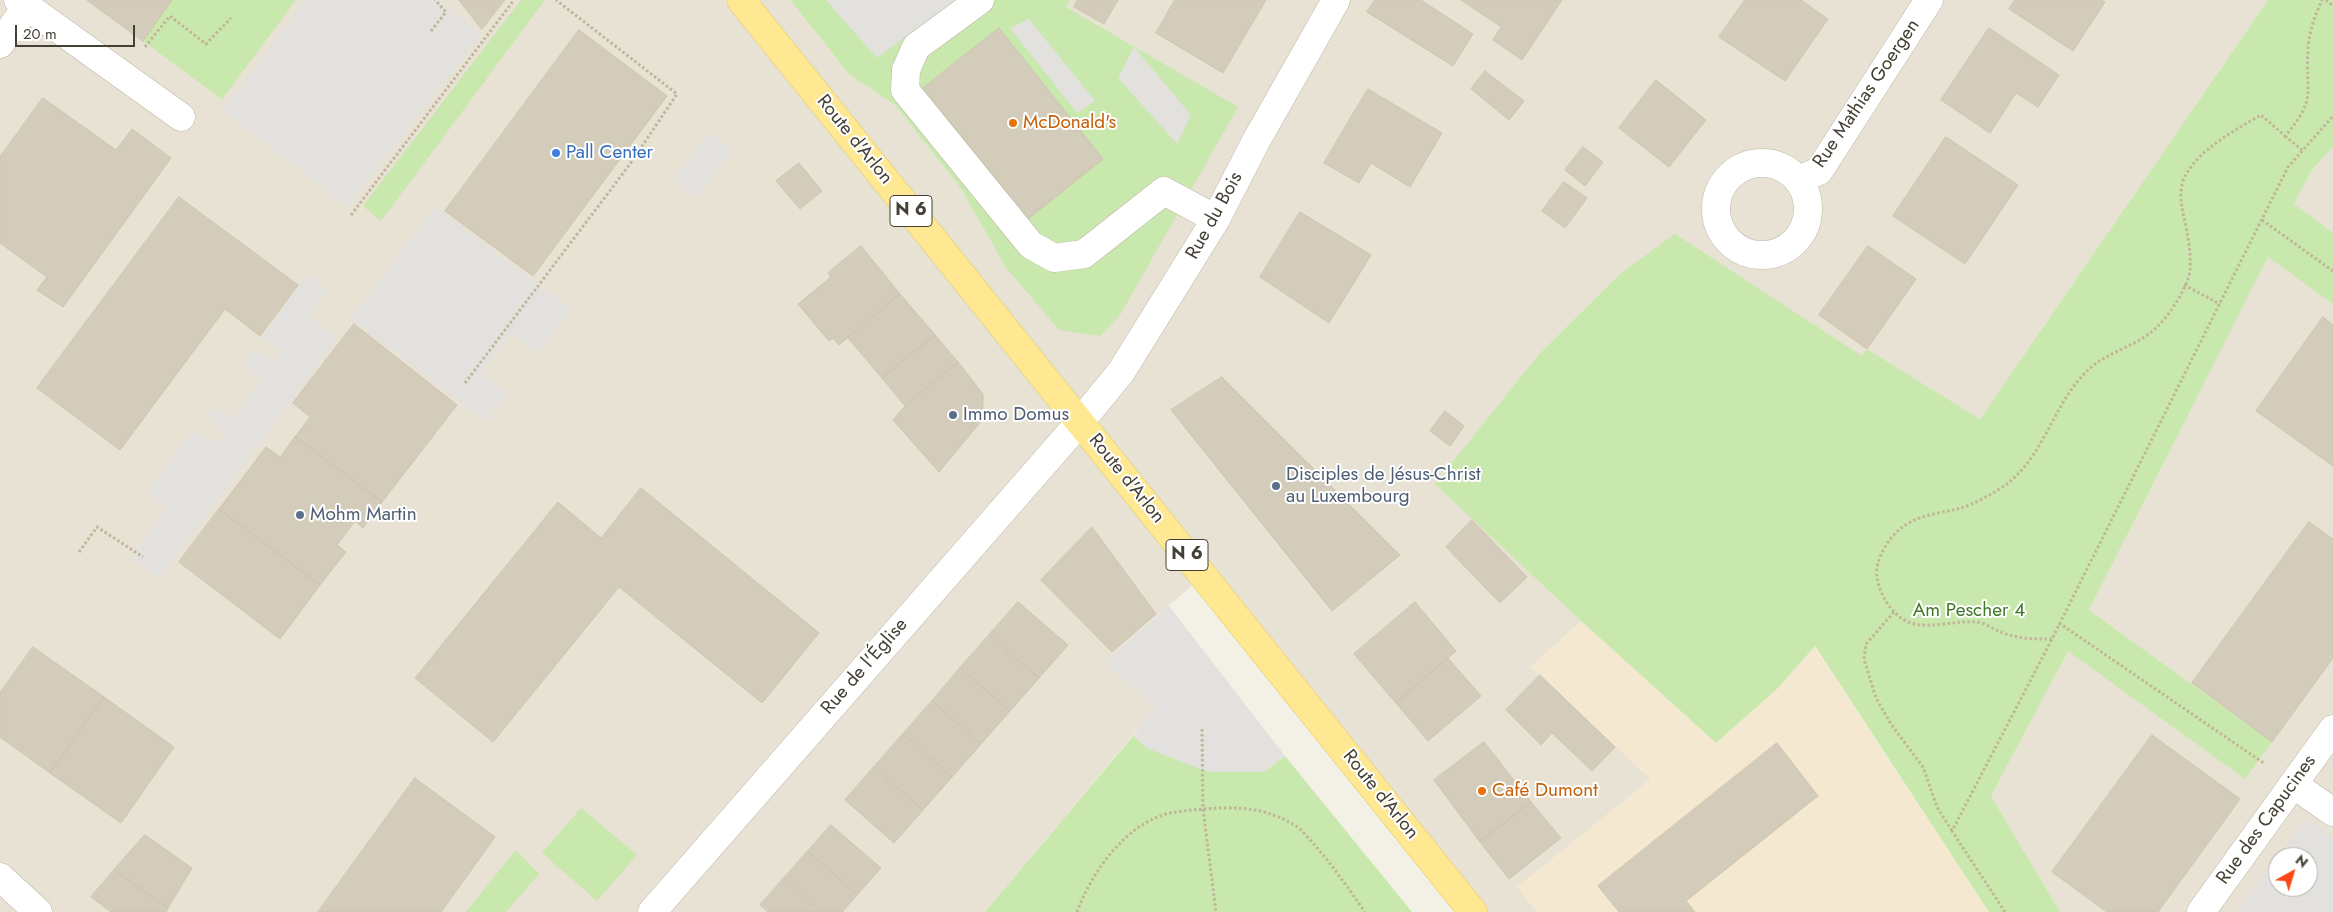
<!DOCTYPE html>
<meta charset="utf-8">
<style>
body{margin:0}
#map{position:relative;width:2333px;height:912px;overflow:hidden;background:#f3f0e5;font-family:Jost,sans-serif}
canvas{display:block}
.north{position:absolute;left:2268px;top:847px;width:50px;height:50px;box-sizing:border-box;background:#fff;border:1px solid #b5b3ae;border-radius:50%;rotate:39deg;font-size:14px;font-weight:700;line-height:20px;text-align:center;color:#454035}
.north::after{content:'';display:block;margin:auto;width:18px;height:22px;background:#fb4813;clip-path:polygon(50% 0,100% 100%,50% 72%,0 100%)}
.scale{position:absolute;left:15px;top:25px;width:120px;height:22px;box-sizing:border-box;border:2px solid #454035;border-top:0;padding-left:6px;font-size:15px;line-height:18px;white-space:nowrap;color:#454035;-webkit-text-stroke:4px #fff;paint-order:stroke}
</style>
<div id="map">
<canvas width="2333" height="912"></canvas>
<div class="north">N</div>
<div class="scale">20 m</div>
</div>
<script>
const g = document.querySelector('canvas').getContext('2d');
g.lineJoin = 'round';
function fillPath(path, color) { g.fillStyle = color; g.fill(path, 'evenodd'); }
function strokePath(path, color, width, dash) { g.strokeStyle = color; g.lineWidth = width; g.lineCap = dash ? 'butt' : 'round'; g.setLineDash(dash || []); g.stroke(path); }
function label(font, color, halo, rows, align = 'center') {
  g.font = font + ' Jost,sans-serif'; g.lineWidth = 4; g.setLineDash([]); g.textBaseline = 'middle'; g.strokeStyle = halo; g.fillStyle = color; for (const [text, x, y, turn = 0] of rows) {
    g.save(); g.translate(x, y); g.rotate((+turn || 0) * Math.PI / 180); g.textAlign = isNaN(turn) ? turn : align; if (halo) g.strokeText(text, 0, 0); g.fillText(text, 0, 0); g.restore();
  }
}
const residential = new Path2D(`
 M 0,0 L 790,0 L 849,74 L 896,106 L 962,190 L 1005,266 L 1065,7 L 1070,0 L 2268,0 L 1980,419 L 1867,349 L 1862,357 L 1675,235 L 1622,272 L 1540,353 L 1436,484 L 1581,621 L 1531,667 L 1651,779 L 1518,887 L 1537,912 L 1473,912 L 1203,576 L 1104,662 L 1157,706 L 985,912 L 0,912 Z
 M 2333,147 L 2333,233 L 2294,204 L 2312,170 Z
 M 2268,256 L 2333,304 L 2333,912 L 2060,912 L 1991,796 L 2068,650 L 2244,778 L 2272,742 L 2089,610 ZM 2278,857 L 2308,857 L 2308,887 L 2278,887 Z`);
const commercial = new Path2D(`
 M 1581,621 L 1716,743 L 1777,689 L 1814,646 L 1989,912 L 1537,912 L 1517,887 L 1651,779 L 1531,667 Z`);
const green = new Path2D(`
 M 172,0 L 296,0 L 222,99 L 143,41 Z
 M 521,0 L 545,0 L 381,221 L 363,206 Z
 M 790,0 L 1070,0 L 1066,7 L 1238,107 L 1120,315 L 1100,336 L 1059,330 L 1005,266 L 962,190 L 896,106 L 849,74 Z
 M 2268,0 L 2333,0 L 2333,147 L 2312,170 L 2294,204 L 2333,233 L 2333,304 L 2268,257 L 2089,610 L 2272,742 L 2245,779 L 2068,651 L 1991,796 L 2060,912 L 1989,912 L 1815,646 L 1777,689 L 1716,743 L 1581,621 L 1435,484 L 1540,353 L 1622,272 L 1675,234 L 1862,356 L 1867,349 L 1980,419 Z
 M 1133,736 L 1149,749 L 1263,772 L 1285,756 L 1412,912 L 985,912 Z
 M 581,808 L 637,855 L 597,901 L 542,853 Z
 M 516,850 L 539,874 L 506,912 L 466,912 Z`);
const parking = new Path2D(`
 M 305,0 L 437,0 L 481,35 L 347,207 L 223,110 Z
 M 826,0 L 955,0 L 877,58 Z
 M 1029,19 L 1095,101 L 1077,113 L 1010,28 Z
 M 1134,47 L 1191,115 L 1177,144 L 1118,78 Z
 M 710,132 L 733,150 L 696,197 L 673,179 Z
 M 435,207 L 571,309 L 538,353 L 511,334 L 481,373 L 507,393 L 486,421 L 351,319 Z
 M 307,275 L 328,291 L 309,317 L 337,338 L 159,579 L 131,558 L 167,508 L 147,493 L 194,429 L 215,444 L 225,431 L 205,416 L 213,405 L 232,419 L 262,379 L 243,365 L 255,348 L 274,361 L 282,352 L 262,337 Z
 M 1169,606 L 1285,756 L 1263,772 L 1208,772 L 1149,749 L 1133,736 L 1156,706 L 1104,662 Z
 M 2306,819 L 2333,838 L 2333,912 L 2237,912 L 2278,857 L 2278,887 L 2308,887 L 2308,857 L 2278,857 Z`);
const building = new Path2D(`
 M 87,0 L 172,0 L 143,41 Z
 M 459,0 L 505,0 L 482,29 Z
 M 1078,0 L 1118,0 L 1104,24 L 1074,7 Z
 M 1175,0 L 1266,0 L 1223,73 L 1156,33 Z
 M 1375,0 L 1421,0 L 1473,34 L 1453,66 L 1367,12 Z
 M 1461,0 L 1562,0 L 1522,60 L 1493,40 L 1501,27 Z
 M 1745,0 L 1801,0 L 1828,19 L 1785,81 L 1719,37 Z
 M 2015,0 L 2101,0 L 2105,2 L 2073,51 L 2009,9 Z
 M 999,28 L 1103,159 L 1028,219 L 923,88 Z
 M 1989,28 L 2059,75 L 2038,107 L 2016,93 L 1990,133 L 1941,100 Z
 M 579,30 L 667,96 L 533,276 L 445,211 Z
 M 1485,71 L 1524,101 L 1509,120 L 1471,89 Z
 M 1656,80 L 1706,120 L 1669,167 L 1619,128 Z
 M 1368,89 L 1442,133 L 1410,187 L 1371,163 L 1359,183 L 1324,163 Z
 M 43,98 L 116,150 L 132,129 L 171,158 L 63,307 L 37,290 L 47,277 L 0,243 L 0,157 Z
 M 1946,137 L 2018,185 L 1965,264 L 1893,216 Z
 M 1583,147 L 1603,162 L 1585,186 L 1565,170 Z
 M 799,163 L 822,191 L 800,209 L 776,181 Z
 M 1564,182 L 1587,198 L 1565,228 L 1542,211 Z
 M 179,197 L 298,285 L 260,336 L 225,309 L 120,450 L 37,388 Z
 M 1300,212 L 1371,255 L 1329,323 L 1260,277 Z
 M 861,246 L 900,294 L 839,345 L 833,338 L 829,341 L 798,304 L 831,277 L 828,273 Z
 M 1868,246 L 1916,279 L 1867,349 L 1819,315 Z
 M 900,294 L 935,335 L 882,378 L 848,338 Z
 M 2323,317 L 2333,325 L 2333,466 L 2256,411 Z
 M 354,324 L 457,405 L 382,502 L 295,437 L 310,417 L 293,403 Z
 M 935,335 L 958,362 L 905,406 L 882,378 Z
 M 958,362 L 983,394 L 983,419 L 939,472 L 893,420 L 905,406 Z
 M 1222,377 L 1400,555 L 1332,611 L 1171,410 Z
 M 1445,411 L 1464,426 L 1450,446 L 1430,431 Z
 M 295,437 L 382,502 L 363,528 L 355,521 L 337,545 L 346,552 L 320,585 L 219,509 L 266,447 L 280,457 Z
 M 641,488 L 819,633 L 762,703 L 619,587 L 493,742 L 415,678 L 558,502 L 601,538 Z
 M 219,509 L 320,585 L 280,639 L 179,562 Z
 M 1472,520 L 1527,577 L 1500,603 L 1446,547 Z
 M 2309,522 L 2333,539 L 2333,658 L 2272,742 L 2192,683 Z
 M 1092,527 L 1156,614 L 1112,652 L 1041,580 Z
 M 1018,602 L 1068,645 L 1039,678 L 989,635 Z
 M 1415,602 L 1456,651 L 1396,703 L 1354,654 Z
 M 989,635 L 1039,678 L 1010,711 L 960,668 Z
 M 33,647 L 104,697 L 50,773 L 0,737 L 0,693 Z
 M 1448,658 L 1481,696 L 1428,741 L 1396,703 Z
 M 960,668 L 1010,711 L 981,744 L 932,701 Z
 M 1540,675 L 1615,747 L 1592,771 L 1552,733 L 1541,745 L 1506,710 Z
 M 104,697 L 174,747 L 121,823 L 50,773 Z
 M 932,701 L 981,744 L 952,777 L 903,734 Z
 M 903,734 L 952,777 L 923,810 L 874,767 Z
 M 2152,735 L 2240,799 L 2158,912 L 2107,912 L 2052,872 Z
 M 1484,742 L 1531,802 L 1480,842 L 1434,780 Z
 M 1777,743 L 1818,796 L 1686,901 L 1695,912 L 1619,912 L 1598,886 Z
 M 874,767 L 923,810 L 894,843 L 845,800 Z
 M 415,778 L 495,837 L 441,912 L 318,912 Z
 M 1531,802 L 1561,838 L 1509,879 L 1480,842 Z
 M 831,825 L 881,868 L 857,895 L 808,851 Z
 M 145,835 L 192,868 L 168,908 L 114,870 Z
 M 808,851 L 857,895 L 842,912 L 822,912 L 784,878 Z
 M 114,870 L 168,908 L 166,912 L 111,912 L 91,897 Z
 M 784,878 L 822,912 L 768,912 L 760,905 Z`);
const path = new Path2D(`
 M 2326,0 L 2333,6
 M 431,31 L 446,12 L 435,0
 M 145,47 L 170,16 L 206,44 L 231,18
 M 2285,136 L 2302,150
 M 351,215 L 514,0
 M 2262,220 L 2333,271
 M 2184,285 L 2220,304
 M 465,383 L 630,164 L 677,94 L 556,0
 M 79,552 L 97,527 L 143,557
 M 1894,612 L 1866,644 L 1864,659 L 1876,698 L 1891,724 L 1923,767 L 1937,807 L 1952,831
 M 2059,623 L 2265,764
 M 2052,639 C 2034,639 2018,639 2001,632 C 1993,629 1985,623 1977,622 C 1956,620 1928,630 1908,622 C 1892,615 1879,594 1877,577 C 1874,560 1890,535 1904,526 C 1921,514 1942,513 1961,508 C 1975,504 1995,492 2007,484 C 2045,454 2053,405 2086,372 C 2106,351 2138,347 2158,326 C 2169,316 2189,285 2190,270 C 2191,256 2189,241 2186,227 C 2183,211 2178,197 2183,181 C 2194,152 2235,130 2261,115 L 2285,136 C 2318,98 2305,93 2308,49 C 2309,31 2315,16 2322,0
 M 1202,729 L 1203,809 L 1216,912
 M 1077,912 C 1091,873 1126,823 1170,813 C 1186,810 1203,809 1220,808 C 1248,807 1272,811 1296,826 C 1302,830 1307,837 1312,842 C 1332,864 1348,888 1365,912
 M 2005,912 L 1952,831 L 2052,639 L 2288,167 L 2333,116`);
const minor = new Path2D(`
 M 18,0 L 181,117
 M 980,0 L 916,47 L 906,70 L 905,90 L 1031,245 L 1054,258 L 1084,254 L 1164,191 L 1216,219
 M 0,44 L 27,6
 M1716 209a46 46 0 1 1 92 0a46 46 0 1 1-92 0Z
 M 1799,180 L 1819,171 L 1929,0
 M 2293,784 L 2333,812
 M 0,877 L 38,912
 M 652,912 L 1080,422 L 1121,372 L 1216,219 L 1256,141 L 1336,0
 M 2201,912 L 2333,729`);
const major = new Path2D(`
 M 741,0 L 1473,912`);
const markers = [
 [1013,123,5,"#e8710a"],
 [556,153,5,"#3f7fe0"],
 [953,415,5,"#5c6f8a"],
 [1276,486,5,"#5c6f8a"],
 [300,515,5,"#5c6f8a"],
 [1482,791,5,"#e8710a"]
];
const shields = [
 [911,211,42],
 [1187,555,42]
];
const shieldNames = [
 ["N 6",911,211],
 ["N 6",1187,555]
];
const streetNames = [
 ["Rue Mathias Goergen",1867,94,-56],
 ["Route d'Arlon",854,140,51],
 ["Rue du Bois",1215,216,-61],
 ["Route d'Arlon",1126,479,51],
 ["Rue de l'Église",865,667,-49],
 ["Route d'Arlon",1380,795,51],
 ["Rue des Capucines",2267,820,-54]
];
const foodNames = [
 ["McDonald's",1023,123],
 ["Café Dumont",1492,791]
];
const shopNames = [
 ["Pall Center",566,153]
];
const serviceNames = [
 ["Immo Domus",963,415],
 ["Disciples de Jésus-Christ",1286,475],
 ["au Luxembourg",1286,497],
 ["Mohm Martin",310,515]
];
const parkNames = [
 ["Am Pescher 4",1969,611]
];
fillPath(residential, '#e7e2d3');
fillPath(commercial, '#f5e8d0');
fillPath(green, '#c9e8ad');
fillPath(parking, '#e3e1dd');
fillPath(building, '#d4ccba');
strokePath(building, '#cfc5ae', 1);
strokePath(minor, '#beb8a8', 29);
strokePath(major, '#e4c761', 29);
strokePath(path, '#c0b599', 3, [2.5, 2.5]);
strokePath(minor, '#fff', 28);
strokePath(major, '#ffe892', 28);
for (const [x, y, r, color] of markers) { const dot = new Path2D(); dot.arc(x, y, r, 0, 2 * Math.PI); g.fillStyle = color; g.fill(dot); strokePath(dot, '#fff', 2); }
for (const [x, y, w] of shields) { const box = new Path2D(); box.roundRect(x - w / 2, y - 15.5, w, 31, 4); g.fillStyle = '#fff'; g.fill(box); strokePath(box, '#454035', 1); }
label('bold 18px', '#454035', null, shieldNames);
label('19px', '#454035', '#fff', streetNames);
label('19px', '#c56008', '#fff', foodNames, 'left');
label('19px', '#366cbe', '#fff', shopNames, 'left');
label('19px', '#4e5e75', '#fff', serviceNames, 'left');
label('19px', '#407728', '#fff', parkNames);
</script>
